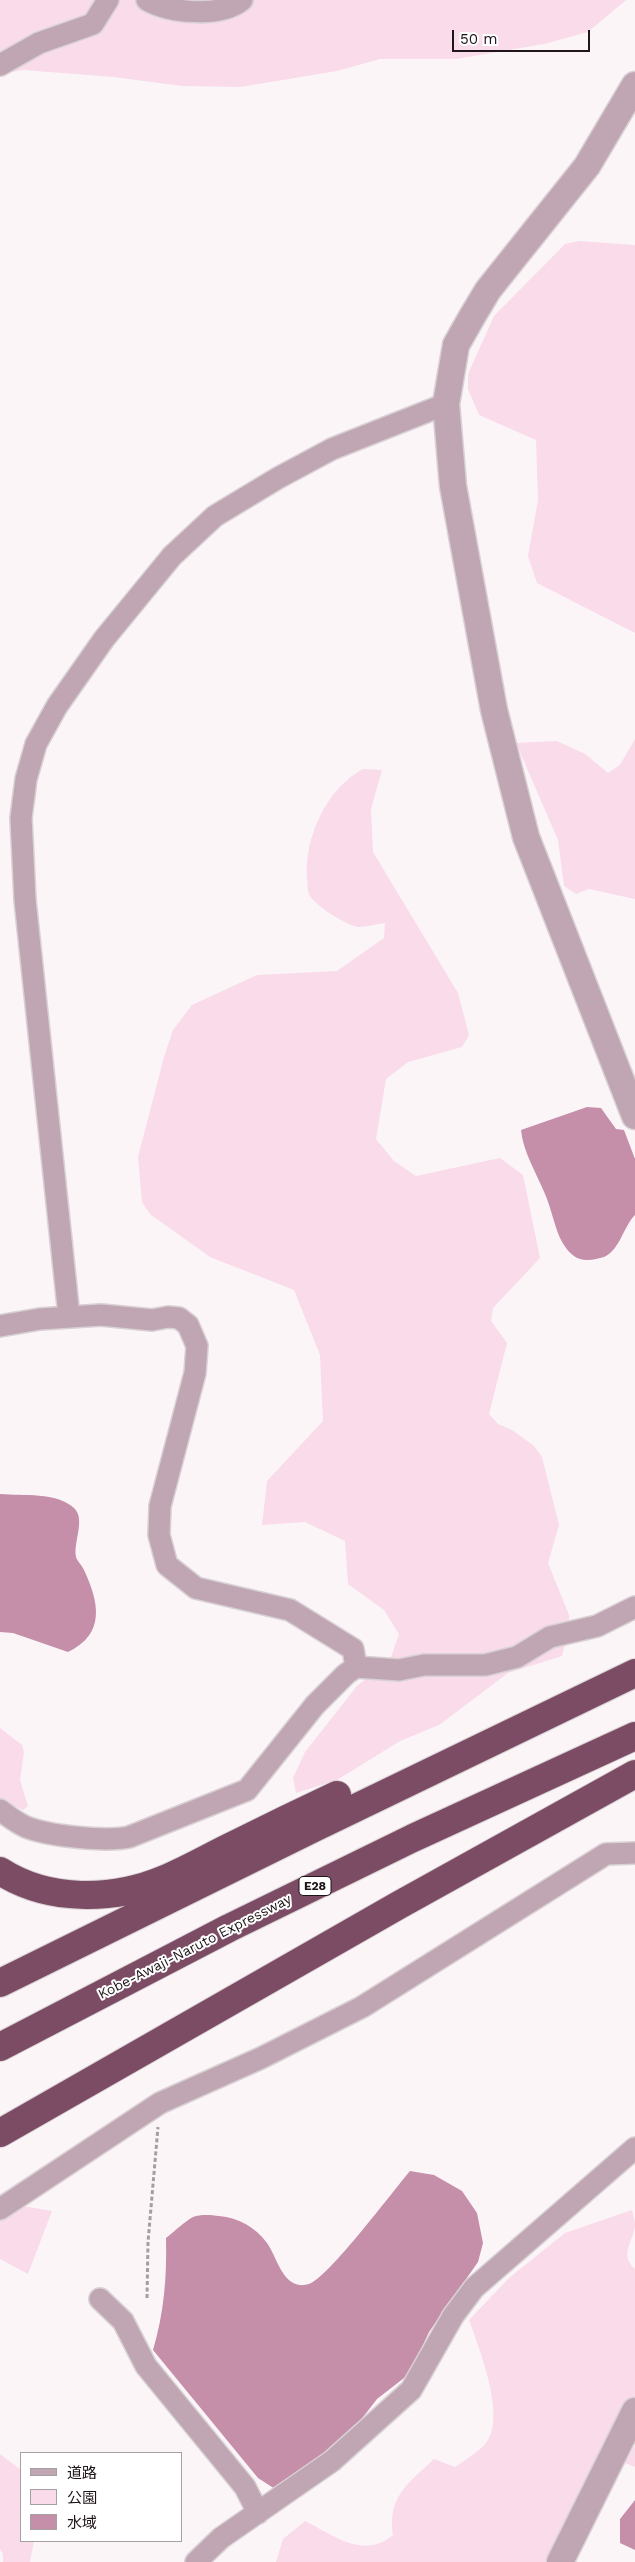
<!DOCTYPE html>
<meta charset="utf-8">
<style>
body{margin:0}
#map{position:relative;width:635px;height:2562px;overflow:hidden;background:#fbf5f8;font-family:"Work Sans","Noto Sans JP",sans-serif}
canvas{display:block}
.legend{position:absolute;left:20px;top:2452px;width:162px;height:90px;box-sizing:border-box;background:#fff;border:1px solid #a5a1a3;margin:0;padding:6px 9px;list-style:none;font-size:15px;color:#1f151a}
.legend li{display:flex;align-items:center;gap:10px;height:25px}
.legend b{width:25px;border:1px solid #a5a1a3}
.scale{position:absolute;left:452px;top:30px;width:138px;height:22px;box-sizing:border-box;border:2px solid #1f151a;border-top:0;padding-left:6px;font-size:15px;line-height:18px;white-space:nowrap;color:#1f151a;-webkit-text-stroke:4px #fff;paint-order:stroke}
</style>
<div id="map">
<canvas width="635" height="2562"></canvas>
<ul class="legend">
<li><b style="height:6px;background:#c0a6b2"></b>道路</li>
<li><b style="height:14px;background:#f9dbe9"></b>公園</li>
<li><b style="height:14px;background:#c58ea9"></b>水域</li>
</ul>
<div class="scale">50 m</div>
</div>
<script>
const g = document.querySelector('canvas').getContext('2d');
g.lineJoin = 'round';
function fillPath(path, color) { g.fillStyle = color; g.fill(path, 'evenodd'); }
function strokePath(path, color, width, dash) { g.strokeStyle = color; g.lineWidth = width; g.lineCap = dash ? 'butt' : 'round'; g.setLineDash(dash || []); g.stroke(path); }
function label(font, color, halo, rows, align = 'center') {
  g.font = font + ' "Work Sans",sans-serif'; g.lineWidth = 4; g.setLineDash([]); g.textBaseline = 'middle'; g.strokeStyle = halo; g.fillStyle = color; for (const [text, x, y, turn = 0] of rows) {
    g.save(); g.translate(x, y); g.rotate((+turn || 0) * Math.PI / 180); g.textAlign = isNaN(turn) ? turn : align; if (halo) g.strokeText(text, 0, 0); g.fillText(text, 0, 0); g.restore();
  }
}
const green = new Path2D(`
 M 0,0 L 626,0 L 588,32 L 544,44 L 456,59 L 380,59 L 337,71 L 240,87 L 182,86 L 114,77 L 23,70 L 0,74 Z
 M 579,241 L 635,245 L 635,633 L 537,583 L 528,556 L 538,500 L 536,440 L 479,415 L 468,389 L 468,374 L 494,316 L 565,244 Z
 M 635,739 L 635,899 L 589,889 L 576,894 L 564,886 L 558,840 L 516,743 L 557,741 L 585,754 L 608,773 L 620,765 Z
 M 363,769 L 382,770 L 371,809 L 373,852 L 458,993 L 469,1035 L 462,1047 L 408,1062 L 386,1079 L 376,1139 L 394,1161 L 416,1176 L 500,1158 L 523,1175 L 540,1258 L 493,1308 L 491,1321 L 507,1343 L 489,1414 L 498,1424 L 512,1430 L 534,1446 L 542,1457 L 559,1525 L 548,1563 L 569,1615 L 569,1629 L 562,1656 L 508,1673 L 439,1725 L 400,1741 L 337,1780 L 296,1793 L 293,1778 L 305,1752 L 357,1686 L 390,1660 L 399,1634 L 384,1610 L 348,1584 L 345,1541 L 305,1522 L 262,1525 L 267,1481 L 323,1421 L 320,1355 L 294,1290 L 210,1257 L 150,1214 L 142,1202 L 138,1157 L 164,1057 L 173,1030 L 192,1005 L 257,975 L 337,971 L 384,938 L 385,923 C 376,924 367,927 358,927 C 348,926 312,904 309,894 C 307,890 308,883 307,879 C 304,838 326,789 363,769 Z
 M 0,1728 L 22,1745 L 24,1752 L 20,1780 L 28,1806 L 23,1810 L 0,1799 Z
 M 0,2198 L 16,2205 L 52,2211 L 28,2274 L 0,2259 Z
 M 632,2210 C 633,2215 635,2220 635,2226 C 633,2242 619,2255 635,2269 L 635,2396 L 545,2562 L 276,2562 L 283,2539 L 305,2521 C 333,2535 364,2560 393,2535 C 387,2496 409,2483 434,2459 L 455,2467 C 465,2460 482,2450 488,2440 C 505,2413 479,2348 469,2320 L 509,2278 L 565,2233 Z
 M 635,2445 L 635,2467 L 625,2463 Z
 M 0,2454 L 21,2470 L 21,2541 L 34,2541 L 30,2562 L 3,2562 L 3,2554 L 0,2549 Z`);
const water = new Path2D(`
 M 587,1107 L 601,1108 L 616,1129 L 624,1130 L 635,1159 L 635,1215 C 623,1227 620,1250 604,1257 C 595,1260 581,1262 574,1256 C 568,1252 563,1244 560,1238 C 554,1224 551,1208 545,1194 C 537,1174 523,1152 521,1130 Z
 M 0,1494 C 23,1496 57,1492 74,1508 C 86,1519 73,1542 76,1557 C 77,1561 82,1565 84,1570 C 99,1602 106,1634 68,1652 L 13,1633 L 0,1632 Z
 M 410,2171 L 434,2175 L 462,2191 L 477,2213 L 483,2243 L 478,2262 L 429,2332 L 413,2367 L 404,2378 L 377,2399 L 347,2438 L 275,2489 L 258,2478 L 153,2350 C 164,2313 167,2277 166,2238 C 175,2231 184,2222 193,2217 C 201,2214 211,2215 219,2216 C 239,2218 255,2227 267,2243 C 277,2256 283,2292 309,2284 C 328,2278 393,2191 410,2171 Z
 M 635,2500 L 635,2550 L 620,2543 L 620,2519 Z`);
const path = new Path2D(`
 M 147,2298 L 148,2242 L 158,2127`);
const minor = new Path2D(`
 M 147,0 C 170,13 220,18 242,0
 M 0,65 L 39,43 L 93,24 L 108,0
 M 69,1316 L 25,900 L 21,818 L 26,779 L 36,744 L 57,706 L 104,639 L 172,556 L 215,516 L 278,478 L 332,449 L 446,404
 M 0,1326 L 40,1319 L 101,1315 L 152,1320 L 168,1317 L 179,1318 L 188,1325 L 197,1346 L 195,1373 L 160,1506 L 159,1535 L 167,1565 L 196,1588 L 290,1610 L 353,1649 L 356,1667
 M 0,1810 C 8,1816 17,1823 26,1827 C 49,1836 106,1842 129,1837 L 247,1790 L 315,1705 L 346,1674 L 356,1667 L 399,1670 L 424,1665 L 485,1665 L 517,1657 L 550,1637 L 597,1626 L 635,1607
 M 0,2209 L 160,2103 L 261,2058 L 362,2007 L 606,1854 L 635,1853
 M 100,2299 L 123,2321 L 146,2366 L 245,2487 L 258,2513
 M 196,2562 L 221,2538 L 332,2461 L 411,2390 L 453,2316 L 474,2288 L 635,2148`);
const tertiary = new Path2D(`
 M 635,85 L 587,166 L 488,290 L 473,315 L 456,345 L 446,404 L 453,486 L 494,710 L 526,837 L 635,1116
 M 560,2562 L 635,2411`);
const motorway = new Path2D(`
 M 0,1871 C 48,1902 113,1901 165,1879 C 189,1869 211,1856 234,1845 C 268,1828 303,1811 337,1795
 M 0,1983 L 312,1829 L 635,1673
 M 0,2047 L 229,1928 L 413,1838 L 635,1736
 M 0,2133 L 399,1905 L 635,1774`);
const shields = [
 [315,1886,32]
];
const shieldNames = [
 ["E28",315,1886]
];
const streetNames = [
 ["Kobe-Awaji-Naruto Expressway",195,1947,-27]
];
fillPath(green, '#f9dbe9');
fillPath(water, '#c58ea9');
strokePath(minor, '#d8d1d4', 24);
strokePath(tertiary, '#d8d1d4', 29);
strokePath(motorway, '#d8d1d4', 30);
strokePath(path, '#a49da1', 3, [4, 2.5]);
strokePath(minor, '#c0a6b2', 21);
strokePath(tertiary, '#c0a6b2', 26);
strokePath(motorway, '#7c4b64', 28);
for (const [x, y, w] of shields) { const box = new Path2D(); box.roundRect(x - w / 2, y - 9.5, w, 19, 4); g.fillStyle = '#fff'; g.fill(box); strokePath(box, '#1f151a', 1); }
label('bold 12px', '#1f151a', null, shieldNames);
label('14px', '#1f151a', '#fff', streetNames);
</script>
